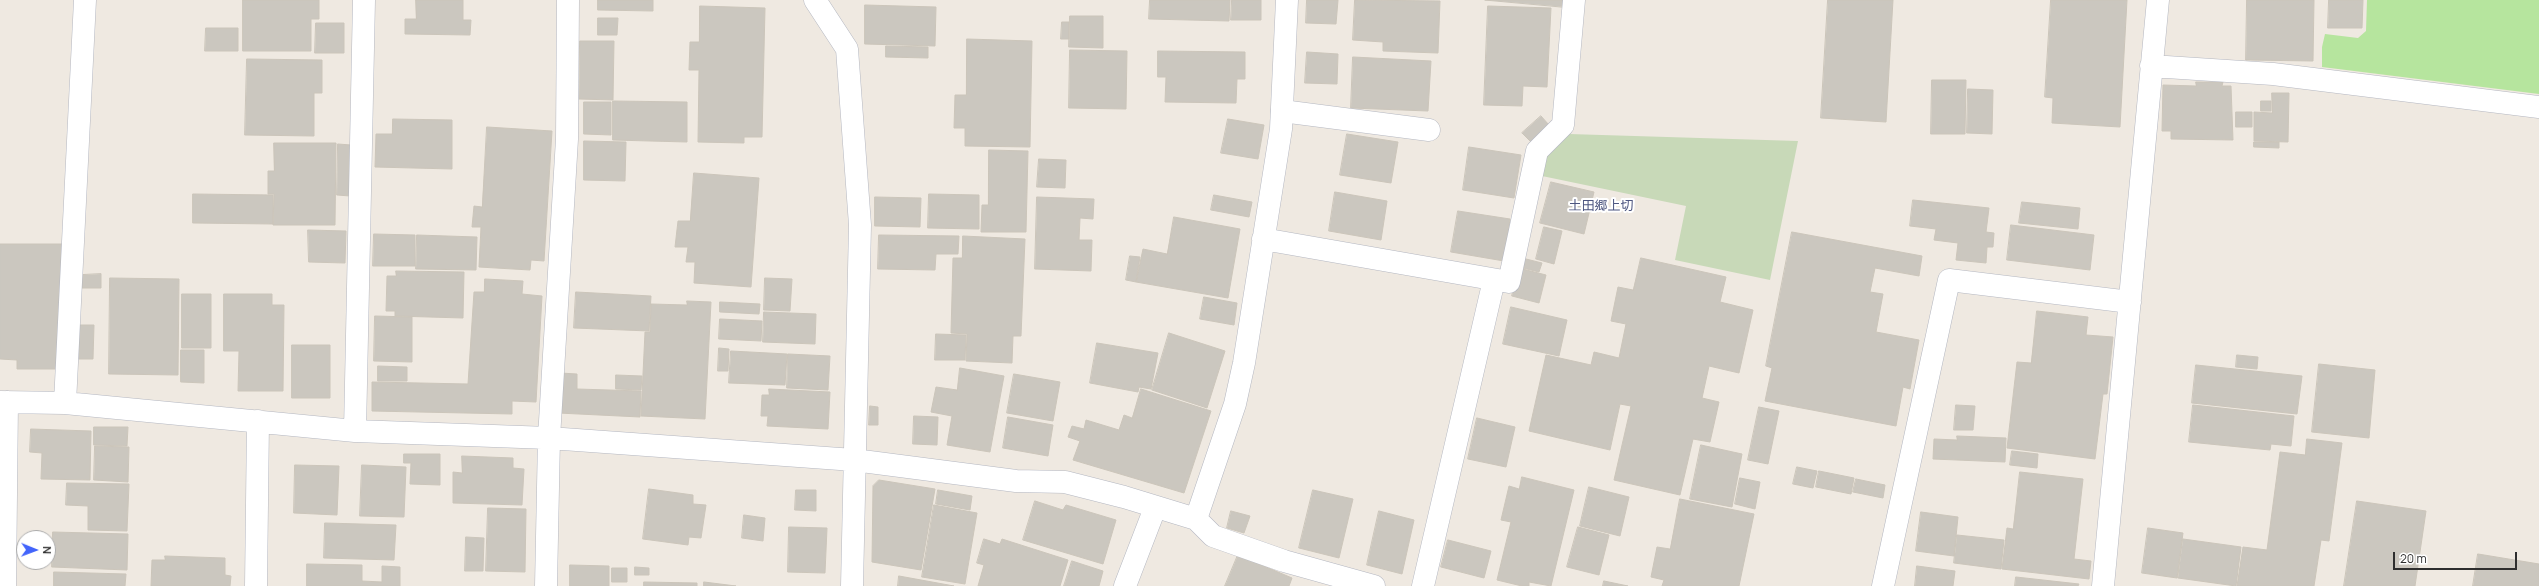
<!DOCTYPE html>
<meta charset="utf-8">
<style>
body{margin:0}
#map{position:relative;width:2539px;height:586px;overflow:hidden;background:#efe9e1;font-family:Manrope,sans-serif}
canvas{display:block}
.north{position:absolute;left:16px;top:530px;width:40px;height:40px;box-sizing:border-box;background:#fff;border:1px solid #ababab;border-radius:50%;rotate:91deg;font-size:11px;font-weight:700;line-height:16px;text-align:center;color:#2e2e2e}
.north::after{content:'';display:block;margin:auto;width:14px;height:18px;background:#4264fb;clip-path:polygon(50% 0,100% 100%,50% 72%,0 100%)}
.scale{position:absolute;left:2393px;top:552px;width:124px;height:18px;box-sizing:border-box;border:2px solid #2e2e2e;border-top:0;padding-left:5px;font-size:12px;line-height:14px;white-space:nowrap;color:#2e2e2e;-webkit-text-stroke:3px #fff;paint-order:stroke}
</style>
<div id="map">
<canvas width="2539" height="586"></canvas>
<div class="north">N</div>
<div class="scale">20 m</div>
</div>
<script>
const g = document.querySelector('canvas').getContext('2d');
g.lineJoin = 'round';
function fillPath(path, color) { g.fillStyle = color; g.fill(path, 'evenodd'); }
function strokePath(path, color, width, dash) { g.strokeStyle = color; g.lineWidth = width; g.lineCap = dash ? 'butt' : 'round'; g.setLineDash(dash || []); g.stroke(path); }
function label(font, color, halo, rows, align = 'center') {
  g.font = font + ' Manrope,"Noto Sans JP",sans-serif'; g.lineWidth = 4; g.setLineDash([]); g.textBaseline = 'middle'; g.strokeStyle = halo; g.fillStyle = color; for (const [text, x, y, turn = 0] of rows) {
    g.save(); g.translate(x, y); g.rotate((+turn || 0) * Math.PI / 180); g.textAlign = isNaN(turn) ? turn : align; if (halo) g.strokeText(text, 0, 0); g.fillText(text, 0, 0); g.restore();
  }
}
const green = new Path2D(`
 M 2367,0 L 2539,0 L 2539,94 L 2322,67 L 2322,47 L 2325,34 L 2358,38 L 2366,31 Z`);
const cemetery = new Path2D(`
 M 1569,134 L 1798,141 L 1770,280 L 1675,260 L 1686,206 L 1542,176 L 1547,153 Z`);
const building = new Path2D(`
 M 243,0 L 319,0 L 319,19 L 311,19 L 311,51 L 243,51 Z
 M 416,0 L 463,0 L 463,20 L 471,20 L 470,35 L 405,34 L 405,19 L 416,19 Z
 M 598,0 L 653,0 L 653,11 L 598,10 Z
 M 1150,0 L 1230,0 L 1229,21 L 1149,19 Z
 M 1232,0 L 1261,0 L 1261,20 L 1231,20 Z
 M 1307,0 L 1338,0 L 1336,24 L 1306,23 Z
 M 1355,0 L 1440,1 L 1438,53 L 1383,51 L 1383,42 L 1353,40 Z
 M 1485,0 L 1565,0 L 1565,7 Z
 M 1828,0 L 1893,0 L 1886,122 L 1821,118 Z
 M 2051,0 L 2127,0 L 2120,127 L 2052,123 L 2053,98 L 2045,97 Z
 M 2247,0 L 2314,0 L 2313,61 L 2246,60 Z
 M 2329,0 L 2363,0 L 2362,28 L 2328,28 Z
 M 865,5 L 936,7 L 935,46 L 865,44 Z
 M 700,6 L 765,8 L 762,137 L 744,137 L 744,143 L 698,142 L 699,70 L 689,70 L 690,42 L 699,42 Z
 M 1488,6 L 1551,8 L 1547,87 L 1523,86 L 1522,106 L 1484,105 Z
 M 1070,16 L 1103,16 L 1103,48 L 1069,47 Z
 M 598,18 L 618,18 L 617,35 L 598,35 Z
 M 1062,22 L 1069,22 L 1069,39 L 1061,39 Z
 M 316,23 L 344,23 L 344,53 L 315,53 Z
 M 206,28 L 238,28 L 238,51 L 205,51 Z
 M 967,39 L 1032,41 L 1030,147 L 965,146 L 965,128 L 954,128 L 955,95 L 966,95 Z
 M 580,41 L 614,41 L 613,100 L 579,99 Z
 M 886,46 L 928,47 L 928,58 L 886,57 Z
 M 1070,50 L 1127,51 L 1126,109 L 1069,108 Z
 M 1158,51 L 1245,52 L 1245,79 L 1237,79 L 1236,103 L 1165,102 L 1166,77 L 1158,77 Z
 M 1307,52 L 1338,54 L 1337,84 L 1305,83 Z
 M 1353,57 L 1431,61 L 1428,111 L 1351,108 Z
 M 247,59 L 322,60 L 322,93 L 314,93 L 314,136 L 245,135 Z
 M 1932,80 L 1966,80 L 1965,134 L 1931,134 Z
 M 2196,82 L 2223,82 L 2222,86 L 2231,86 L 2233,140 L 2171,139 L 2171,131 L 2162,131 L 2163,85 L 2196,86 Z
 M 1968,89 L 1993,90 L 1992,134 L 1967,133 Z
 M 2272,93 L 2289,93 L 2288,142 L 2254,141 L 2254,112 L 2272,113 Z
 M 613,101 L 687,102 L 687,142 L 613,140 Z
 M 2261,101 L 2271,101 L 2271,111 L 2261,111 Z
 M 584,102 L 611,102 L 611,135 L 584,134 Z
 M 2236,112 L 2252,112 L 2252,127 L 2236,127 Z
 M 1541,116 L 1549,125 L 1531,142 L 1522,133 Z
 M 393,119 L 452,120 L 452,169 L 375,167 L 376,134 L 392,134 Z
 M 1228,119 L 1264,125 L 1258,159 L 1221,153 Z
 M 487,127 L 552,131 L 544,261 L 531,260 L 530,270 L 479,267 L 481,227 L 472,227 L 474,206 L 482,207 Z
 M 1347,134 L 1398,142 L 1391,183 L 1340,175 Z
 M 584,141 L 626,142 L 625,181 L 584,180 Z
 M 2254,142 L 2279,142 L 2279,148 L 2254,147 Z
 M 274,143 L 336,143 L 335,225 L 273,225 L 274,194 L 268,194 L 268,171 L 274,171 Z
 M 338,144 L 351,145 L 350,196 L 337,195 Z
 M 1469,147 L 1521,155 L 1514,198 L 1463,190 Z
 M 989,150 L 1028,151 L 1026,232 L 981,232 L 982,205 L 988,205 Z
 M 1039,159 L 1066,160 L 1065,188 L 1037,187 Z
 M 694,173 L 759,178 L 751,287 L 694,283 L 695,262 L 686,262 L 688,247 L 675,247 L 678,221 L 690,221 Z
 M 1551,182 L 1594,192 L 1584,234 L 1540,223 Z
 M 1335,192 L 1387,201 L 1381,240 L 1329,231 Z
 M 193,194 L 273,195 L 273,224 L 193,223 Z
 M 929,194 L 979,195 L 979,229 L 928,228 Z
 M 1214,195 L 1252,202 L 1249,217 L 1211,210 Z
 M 875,197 L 921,198 L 920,227 L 875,226 Z
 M 1037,197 L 1094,199 L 1093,219 L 1080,218 L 1079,240 L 1092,240 L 1091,271 L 1035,269 Z
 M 1913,200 L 1989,208 L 1986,232 L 1994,233 L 1993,247 L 1987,247 L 1986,263 L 1956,260 L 1958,243 L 1934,240 L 1936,229 L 1910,226 Z
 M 2022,202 L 2080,208 L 2078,229 L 2019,223 Z
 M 1458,211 L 1510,219 L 1504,261 L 1451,252 Z
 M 1174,217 L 1240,229 L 1228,298 L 1136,282 L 1143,249 L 1167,254 Z
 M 2011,225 L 2094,235 L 2090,270 L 2007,260 Z
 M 1544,227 L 1562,231 L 1554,264 L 1536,259 Z
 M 308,230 L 346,231 L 345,263 L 309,262 Z
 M 1792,232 L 1922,256 L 1919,276 L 1875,268 L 1870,292 L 1883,294 L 1876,332 L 1919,340 L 1910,389 L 1903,387 L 1896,426 L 1765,401 L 1772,368 L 1766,366 Z
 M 374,234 L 415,235 L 415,266 L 373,266 Z
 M 417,235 L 477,237 L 476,270 L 416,269 Z
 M 879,235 L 959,236 L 958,254 L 936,254 L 935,270 L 878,269 Z
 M 963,236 L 1025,239 L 1021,336 L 1013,336 L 1012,363 L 966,361 L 967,334 L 951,333 L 953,258 L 962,258 Z
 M 0,244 L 65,244 L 60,369 L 17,369 L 17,360 L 0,359 Z
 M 1130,256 L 1140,257 L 1136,282 L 1126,280 Z
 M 1522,258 L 1542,263 L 1539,272 L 1519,267 Z
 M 1641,258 L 1726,277 L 1720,302 L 1753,310 L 1739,373 L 1709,366 L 1702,398 L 1719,402 L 1710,442 L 1693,439 L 1680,495 L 1614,480 L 1631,406 L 1620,404 L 1610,450 L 1529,431 L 1546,355 L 1591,365 L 1594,352 L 1619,358 L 1626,324 L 1611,321 L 1618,287 L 1633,290 Z
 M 1519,268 L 1546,275 L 1539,303 L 1512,296 Z
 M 396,271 L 464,272 L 463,318 L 395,316 L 395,311 L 386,311 L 387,276 L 396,276 Z
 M 101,274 L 101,288 L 82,288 L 82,275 Z
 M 110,278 L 179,279 L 178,375 L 109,374 Z
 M 765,278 L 792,279 L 790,311 L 764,310 Z
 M 485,279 L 523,281 L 522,294 L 542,296 L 536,402 L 512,401 L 512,414 L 372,411 L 372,382 L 468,384 L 474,292 L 484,292 Z
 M 576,292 L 651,296 L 649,331 L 574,328 Z
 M 182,294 L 211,294 L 211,348 L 182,348 Z
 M 224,294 L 272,294 L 272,305 L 284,305 L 283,391 L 238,391 L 239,351 L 224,351 Z
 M 1204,297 L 1237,303 L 1234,325 L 1200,319 Z
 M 687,301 L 711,302 L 705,419 L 641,416 L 645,332 L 650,332 L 651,304 L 687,305 Z
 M 720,302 L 760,304 L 759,314 L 720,312 Z
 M 1511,307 L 1567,320 L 1559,356 L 1503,344 Z
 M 2037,311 L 2088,317 L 2086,335 L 2113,337 L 2107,394 L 2103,394 L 2095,459 L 2007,448 L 2017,362 L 2031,363 Z
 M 764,312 L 816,314 L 815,344 L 763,342 Z
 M 375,316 L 412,317 L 412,362 L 374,361 Z
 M 720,319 L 762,321 L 761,341 L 719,339 Z
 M 79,325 L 94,325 L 93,359 L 79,359 Z
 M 1169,333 L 1225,351 L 1207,408 L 1152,390 Z
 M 936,334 L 966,335 L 965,360 L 935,360 Z
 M 1097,343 L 1158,353 L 1151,389 L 1139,387 L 1138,392 L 1090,383 Z
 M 292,345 L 330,345 L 330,398 L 292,398 Z
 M 719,348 L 729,349 L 728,371 L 718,371 Z
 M 181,350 L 204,350 L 204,383 L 181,382 Z
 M 731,351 L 787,354 L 785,385 L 729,383 Z
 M 788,354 L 830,356 L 828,390 L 787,388 Z
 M 2237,355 L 2258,357 L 2257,369 L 2236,367 Z
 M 2319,364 L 2375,370 L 2369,438 L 2312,432 Z
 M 2196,365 L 2302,376 L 2297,414 L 2192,403 Z
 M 378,366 L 407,367 L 407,381 L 378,381 Z
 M 960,368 L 1004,376 L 990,452 L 947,445 L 952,416 L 931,412 L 936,387 L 957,390 Z
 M 560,373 L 577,374 L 577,389 L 641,391 L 640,417 L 558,413 Z
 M 1014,374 L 1060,382 L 1053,421 L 1007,413 Z
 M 616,375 L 642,376 L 641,390 L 616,389 Z
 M 769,389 L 830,392 L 828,429 L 767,426 L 768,416 L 761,416 L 762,395 L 769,395 Z
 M 1141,389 L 1211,411 L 1184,493 L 1073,460 L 1080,441 L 1068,437 L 1072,426 L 1084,429 L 1086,420 L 1119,430 L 1124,415 L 1132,418 Z
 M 1956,405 L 1975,406 L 1973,430 L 1954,430 Z
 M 2193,405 L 2294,416 L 2291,446 L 2271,444 L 2270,450 L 2189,442 Z
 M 870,406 L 878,407 L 878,425 L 869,425 Z
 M 1759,407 L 1779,411 L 1768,464 L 1748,460 Z
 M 914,416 L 938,417 L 937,445 L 913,444 Z
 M 1008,417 L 1053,425 L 1048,456 L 1003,448 Z
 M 1477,418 L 1515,427 L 1506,467 L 1468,459 Z
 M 94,427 L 128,427 L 127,446 L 94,445 Z
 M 31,429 L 91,431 L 90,480 L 41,479 L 42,453 L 30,452 Z
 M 1957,436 L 2006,438 L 2005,462 L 1933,459 L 1934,439 L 1957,440 Z
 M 2307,439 L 2342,443 L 2329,541 L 2321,540 L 2314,586 L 2237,586 L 2243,547 L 2267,550 L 2280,452 L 2305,455 Z
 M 1701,445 L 1742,454 L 1732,507 L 1690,499 Z
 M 95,446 L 129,447 L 128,482 L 94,480 Z
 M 2012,451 L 2038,454 L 2037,468 L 2010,465 Z
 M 404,454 L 440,454 L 440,485 L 410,484 L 411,463 L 404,463 Z
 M 462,456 L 513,458 L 513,468 L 524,469 L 522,505 L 453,503 L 453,472 L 462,473 Z
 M 295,465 L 339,466 L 337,515 L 294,513 Z
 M 362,465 L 406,467 L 404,517 L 360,516 Z
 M 1797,467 L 1817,471 L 1813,488 L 1793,484 Z
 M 1819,471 L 1854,478 L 1851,494 L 1816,487 Z
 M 2020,472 L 2083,479 L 2074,559 L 2091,561 L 2089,579 L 2002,569 L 2007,528 L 2013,529 Z
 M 1522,477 L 1574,490 L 1551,586 L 1529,582 L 1529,586 L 1522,586 L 1497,580 L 1511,522 L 1501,520 L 1509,486 L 1519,489 Z
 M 1740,478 L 1760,482 L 1755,509 L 1735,504 Z
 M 1856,479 L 1885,485 L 1883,498 L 1853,492 Z
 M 879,480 L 935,489 L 921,570 L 872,562 L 873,486 Z
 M 67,483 L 129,484 L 127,531 L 88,530 L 88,506 L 66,505 Z
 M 1589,487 L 1629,497 L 1620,536 L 1580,526 Z
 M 649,489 L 693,495 L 693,504 L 706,505 L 701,538 L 689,537 L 688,545 L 643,539 Z
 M 796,490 L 816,490 L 816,511 L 795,510 Z
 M 938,490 L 972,496 L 970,510 L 936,504 Z
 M 1313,490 L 1353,499 L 1339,558 L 1299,548 Z
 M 1680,499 L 1754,514 L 1739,586 L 1662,586 L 1664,580 L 1651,577 L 1657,547 L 1670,549 Z
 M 1035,501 L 1063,510 L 1066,505 L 1116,520 L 1103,564 L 1023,540 Z
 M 2357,501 L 2426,511 L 2415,586 L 2344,586 Z
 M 934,505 L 977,513 L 965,584 L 922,577 Z
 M 488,508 L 526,509 L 525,572 L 486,571 Z
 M 1231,511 L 1250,516 L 1244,533 L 1227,528 Z
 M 1379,511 L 1414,520 L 1402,574 L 1367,565 Z
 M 1921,512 L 1958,517 L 1954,556 L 1916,551 Z
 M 744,515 L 765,518 L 763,541 L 742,538 Z
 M 325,523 L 396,525 L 394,560 L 324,558 Z
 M 789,527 L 827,528 L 825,573 L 788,572 Z
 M 1578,527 L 1609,535 L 1599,575 L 1567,567 Z
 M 2148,528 L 2183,533 L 2177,578 L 2142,573 Z
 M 53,532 L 128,534 L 127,570 L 52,567 Z
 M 1957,535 L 2004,540 L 2001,569 L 1954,563 Z
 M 466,537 L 484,538 L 483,571 L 465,571 Z
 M 984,539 L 1000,544 L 1002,539 L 1068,560 L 1060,586 L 978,586 L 984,565 L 977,563 Z
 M 2183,539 L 2241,547 L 2236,586 L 2178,578 Z
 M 1448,540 L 1491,551 L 1484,578 L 1441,567 Z
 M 2478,554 L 2539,564 L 2539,586 L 2473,586 Z
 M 1238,555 L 1292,578 L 1289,586 L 1225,586 Z
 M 165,556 L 225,558 L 225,575 L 231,576 L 230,586 L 151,586 L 152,560 L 165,560 Z
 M 1072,561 L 1103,571 L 1099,586 L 1064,586 Z
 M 307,564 L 362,565 L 362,581 L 382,582 L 382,566 L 400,567 L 400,586 L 307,586 Z
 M 570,565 L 609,566 L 609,586 L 570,586 Z
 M 1917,566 L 1955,571 L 1953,586 L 1915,586 Z
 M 635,567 L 649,568 L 649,575 L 635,575 Z
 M 612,568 L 627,568 L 627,582 L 612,582 Z
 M 54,572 L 126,574 L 125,586 L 54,586 Z
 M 899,576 L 954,586 L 898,586 Z
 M 2016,577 L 2079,584 L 2078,586 L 2015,586 Z
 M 1604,581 L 1628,586 L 1603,586 Z
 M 644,582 L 697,583 L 697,586 L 644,586 Z
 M 704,582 L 736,586 L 704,586 Z`);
const lane = new Path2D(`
 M 1282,111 L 1429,130`);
const street = new Path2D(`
 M 815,0 L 847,49 L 860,225 L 852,586
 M 2151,66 L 2273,74 L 2539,107
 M 1263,239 L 1509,282 L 1537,151 L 1563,125 L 1574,0
 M 0,402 L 65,403 L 355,431 L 549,438 L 854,460 L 1016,481 L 1065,482 L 1124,497 L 1196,519 L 1213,536 L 1284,561 L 1374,586
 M 65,403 L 85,0
 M 355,431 L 364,0
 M 1196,519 L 1235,404 L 1244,363 L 1281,129 L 1287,0
 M 5,586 L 7,402
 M 256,586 L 258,421
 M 546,586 L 549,438 L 567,139 L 568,0
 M 1125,586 L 1155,508
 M 1423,586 L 1494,280
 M 1883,586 L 1949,280 L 2130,302
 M 2103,586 L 2158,0`);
const quarterNames = [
 ["土田郷上切",1601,206]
];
fillPath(green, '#b6e59e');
fillPath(cemetery, '#c8d9b8');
fillPath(building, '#cbc7bf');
strokePath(building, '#cbc5ba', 1);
strokePath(lane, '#b4b7c1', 23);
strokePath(street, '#b4b7c1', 23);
strokePath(lane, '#fff', 22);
strokePath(street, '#fff', 22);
label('13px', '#4d5680', '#fff', quarterNames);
</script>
